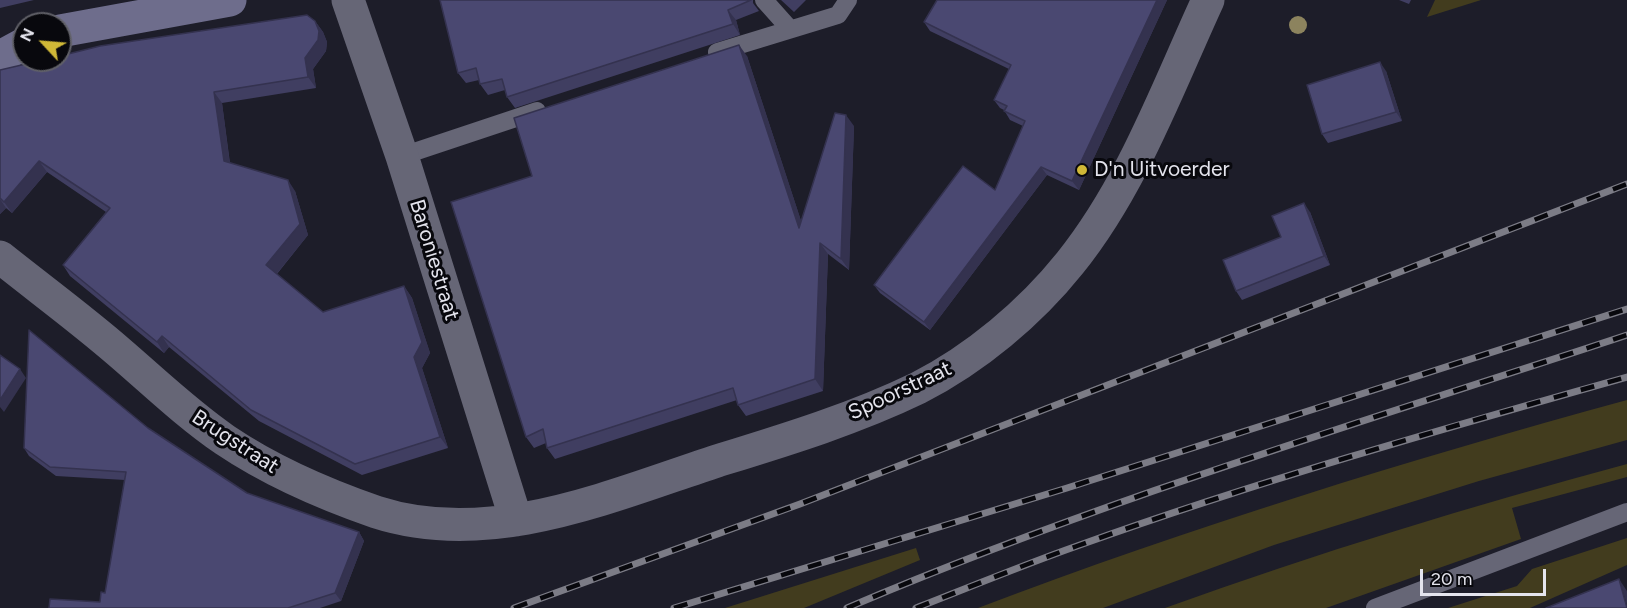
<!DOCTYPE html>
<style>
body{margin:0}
#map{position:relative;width:1627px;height:608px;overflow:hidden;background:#1d1d29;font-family:Figtree,sans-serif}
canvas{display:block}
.north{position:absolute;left:12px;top:12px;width:60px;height:60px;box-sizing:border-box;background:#08080d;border:2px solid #606067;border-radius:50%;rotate:296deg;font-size:16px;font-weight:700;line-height:24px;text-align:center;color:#e4e4ed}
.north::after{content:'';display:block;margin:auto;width:21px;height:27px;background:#d0b837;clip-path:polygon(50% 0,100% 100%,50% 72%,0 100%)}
.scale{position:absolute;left:1420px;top:569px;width:126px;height:27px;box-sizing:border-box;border:3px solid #e4e4ed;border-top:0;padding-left:8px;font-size:18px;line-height:21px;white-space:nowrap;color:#e4e4ed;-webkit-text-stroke:4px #08080d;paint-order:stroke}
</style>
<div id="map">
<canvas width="1627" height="608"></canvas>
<div class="north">N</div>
<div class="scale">20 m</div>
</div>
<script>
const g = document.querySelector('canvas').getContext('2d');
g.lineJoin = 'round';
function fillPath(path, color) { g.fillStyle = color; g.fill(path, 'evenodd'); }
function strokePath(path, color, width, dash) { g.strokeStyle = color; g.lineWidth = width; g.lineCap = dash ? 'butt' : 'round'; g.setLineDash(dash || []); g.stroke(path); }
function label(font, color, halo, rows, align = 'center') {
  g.font = font + ' Figtree,sans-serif'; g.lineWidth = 6; g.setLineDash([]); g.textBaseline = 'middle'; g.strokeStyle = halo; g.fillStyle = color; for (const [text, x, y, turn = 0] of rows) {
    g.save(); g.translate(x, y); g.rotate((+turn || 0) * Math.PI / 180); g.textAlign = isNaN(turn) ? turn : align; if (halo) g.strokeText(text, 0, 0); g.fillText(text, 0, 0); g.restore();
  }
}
const green = new Path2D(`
 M 1435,0 L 1481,0 L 1427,17 Z
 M 1627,400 L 1627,440 L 1479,481 L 1274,545 L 1103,608 L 978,608 C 1191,527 1408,460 1627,400 Z
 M 1627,464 L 1627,477 L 1512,508 L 1521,539 L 1326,608 L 1165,608 C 1317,553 1471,506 1627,464 Z
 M 1627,538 L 1627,565 L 1530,608 L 1448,608 L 1517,586 L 1532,569 Z
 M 916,548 L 920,560 L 804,608 L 725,608 Z`);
const lane = new Path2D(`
 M 764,0 L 789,28
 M 717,52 L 838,15 L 848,0
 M 402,156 L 537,111
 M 1375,608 L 1627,512`);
const street = new Path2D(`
 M 348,0 L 402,156 L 516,520
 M 0,257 C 40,289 81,319 119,352 C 154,382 187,414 225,440 C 271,471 324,494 376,512 C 490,549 610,496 717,461 C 785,440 854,419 918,388 C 975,359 1030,313 1070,263 C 1132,186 1167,89 1208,0`);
const secondary = new Path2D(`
 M 60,31 L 230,0
 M 0,57 L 24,44`);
const rail = new Path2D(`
 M 514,608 L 800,504 L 1627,184
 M 674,608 L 1067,488 L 1627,309
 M 847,608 C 1101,500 1366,421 1627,335
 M 916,608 C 970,587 1023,565 1077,546 C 1258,481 1442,429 1627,377`);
const trees = [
 [1298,25]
];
const wall = new Path2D(`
 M 0,0 L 34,0 L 0,8 Z
 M 440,0 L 753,0 L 753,3 L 759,11 L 736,20 L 740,35 L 515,108 L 507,97 L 505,90 L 488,95 L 480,84 L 479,80 L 466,83 L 458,73 Z
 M 781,0 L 806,0 L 794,12 Z
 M 937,0 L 1167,0 L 1079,190 L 1047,175 L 930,330 L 880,293 L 874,285 L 995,190 L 1023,126 L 1010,120 L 1004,110 L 1000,108 L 994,100 L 1009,69 L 930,31 L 924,22 Z
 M 1399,0 L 1411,0 L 1409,4 Z
 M 315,21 L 323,32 L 327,42 L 326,51 L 313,69 L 316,88 L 222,103 L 230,163 L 295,191 L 308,235 L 277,274 L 323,312 L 404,286 L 412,298 L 430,353 L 422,368 L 448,448 L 362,475 L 259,421 L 169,347 L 164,353 L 70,276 L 63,265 L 106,212 L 47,172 L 12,213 L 6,208 L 0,214 L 0,70 Z
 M 747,56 L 801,221 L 854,126 L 849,270 L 828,254 L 823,391 L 746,416 L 738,405 L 737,400 L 555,459 L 547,448 L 546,443 L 534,448 L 526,437 L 532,176 Z
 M 1386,71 L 1402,121 L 1328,143 L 1322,134 Z
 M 1310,212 L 1330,265 L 1242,300 L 1236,291 L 1281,237 Z
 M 148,428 L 247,493 L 359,532 L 364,541 L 341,601 L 320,608 L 49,608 L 100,602 L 105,593 L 125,480 L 56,476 L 29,456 L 24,448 Z`);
const shadedWall = new Path2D(`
 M 1157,0 L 1167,0 L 1079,190 L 1072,181 Z
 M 728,10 L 736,20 L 740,35 L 733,24 Z
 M 315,21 L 323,32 L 327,42 L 326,51 L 313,69 L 316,88 L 308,77 L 305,58 Z
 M 739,45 L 747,56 L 807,239 L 799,228 Z
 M 1380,62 L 1386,71 L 1402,121 L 1396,112 Z
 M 214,92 L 222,103 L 231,173 L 224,161 Z
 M 846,115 L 854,126 L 849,270 L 841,259 Z
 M 39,161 L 47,172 L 12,213 L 4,202 Z
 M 1041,167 L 1047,175 L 930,330 L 924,322 Z
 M 288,180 L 295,191 L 308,235 L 274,277 L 266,265 Z
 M 0,199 L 6,208 L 0,214 Z
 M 1304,203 L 1310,212 L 1330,265 L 1324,256 Z
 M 820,243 L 828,254 L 823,391 L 815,379 Z
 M 404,286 L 412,298 L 430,353 L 422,368 L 448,448 L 440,437 L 414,357 Z
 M 162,336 L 169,347 L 164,353 L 157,342 Z
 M 20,369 L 26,378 L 4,412 L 0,407 L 0,400 Z
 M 359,532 L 364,541 L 341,601 L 335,593 Z
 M 1619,579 L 1627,591 L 1627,605 Z`);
const building = new Path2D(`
 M 440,0 L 751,0 L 728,10 L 733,24 L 507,97 L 502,79 L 480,84 L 476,68 L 458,73 Z
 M 937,0 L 1157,0 L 1072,181 L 1041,167 L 924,322 L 874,285 L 963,166 L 995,190 L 1025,121 L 1004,111 L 1007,106 L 994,100 L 1011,65 L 924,22 Z
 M 307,15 L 315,21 L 319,31 L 318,40 L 305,58 L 308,77 L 214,92 L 224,161 L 288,180 L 300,224 L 266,265 L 323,312 L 404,286 L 422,342 L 414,357 L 440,437 L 355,464 L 251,410 L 162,336 L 157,342 L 63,265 L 110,208 L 39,161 L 4,202 L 0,198 L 0,70 L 43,60 L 60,60 L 60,56 L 100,46 Z
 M 739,45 L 799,228 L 835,113 L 846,115 L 841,259 L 820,243 L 815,379 L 738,405 L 733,388 L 547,448 L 543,429 L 526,437 L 451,202 L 532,176 L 514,118 Z
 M 1380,62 L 1396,112 L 1322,134 L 1307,85 Z
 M 1304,203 L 1324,256 L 1236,291 L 1223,260 L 1281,237 L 1272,216 Z
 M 29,330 L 148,428 L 247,493 L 359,532 L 335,593 L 288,608 L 49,608 L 50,599 L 100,602 L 101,592 L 105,593 L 126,472 L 50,467 L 24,448 Z
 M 0,355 L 20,369 L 0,400 Z
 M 1619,579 L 1627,608 L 1546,608 Z`);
const markers = [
 [1082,170,6,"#d0b837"]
];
const poiNames = [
 ["D'n Uitvoerder",1094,170]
];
const streetNames = [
 ["Baroniestraat",434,260,73],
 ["Spoorstraat",900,391,-25],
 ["Brugstraat",235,442,33]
];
fillPath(green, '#423c1e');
strokePath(lane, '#666676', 18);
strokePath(street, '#666676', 33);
strokePath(secondary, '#6e6d8c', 33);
strokePath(rail, '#7c7c86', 7);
strokePath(rail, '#08080d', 4.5, [14]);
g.fillStyle = '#8c835e';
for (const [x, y] of trees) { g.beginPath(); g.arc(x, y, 9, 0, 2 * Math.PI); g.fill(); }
fillPath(wall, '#403e61');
fillPath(shadedWall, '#34324f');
fillPath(building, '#4a4871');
strokePath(building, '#34324f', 1.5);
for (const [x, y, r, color] of markers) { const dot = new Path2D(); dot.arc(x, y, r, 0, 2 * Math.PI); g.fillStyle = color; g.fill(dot); strokePath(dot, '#08080d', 2); }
label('21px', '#e4e4ed', '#08080d', poiNames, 'left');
label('21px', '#e4e4ed', '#08080d', streetNames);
</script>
